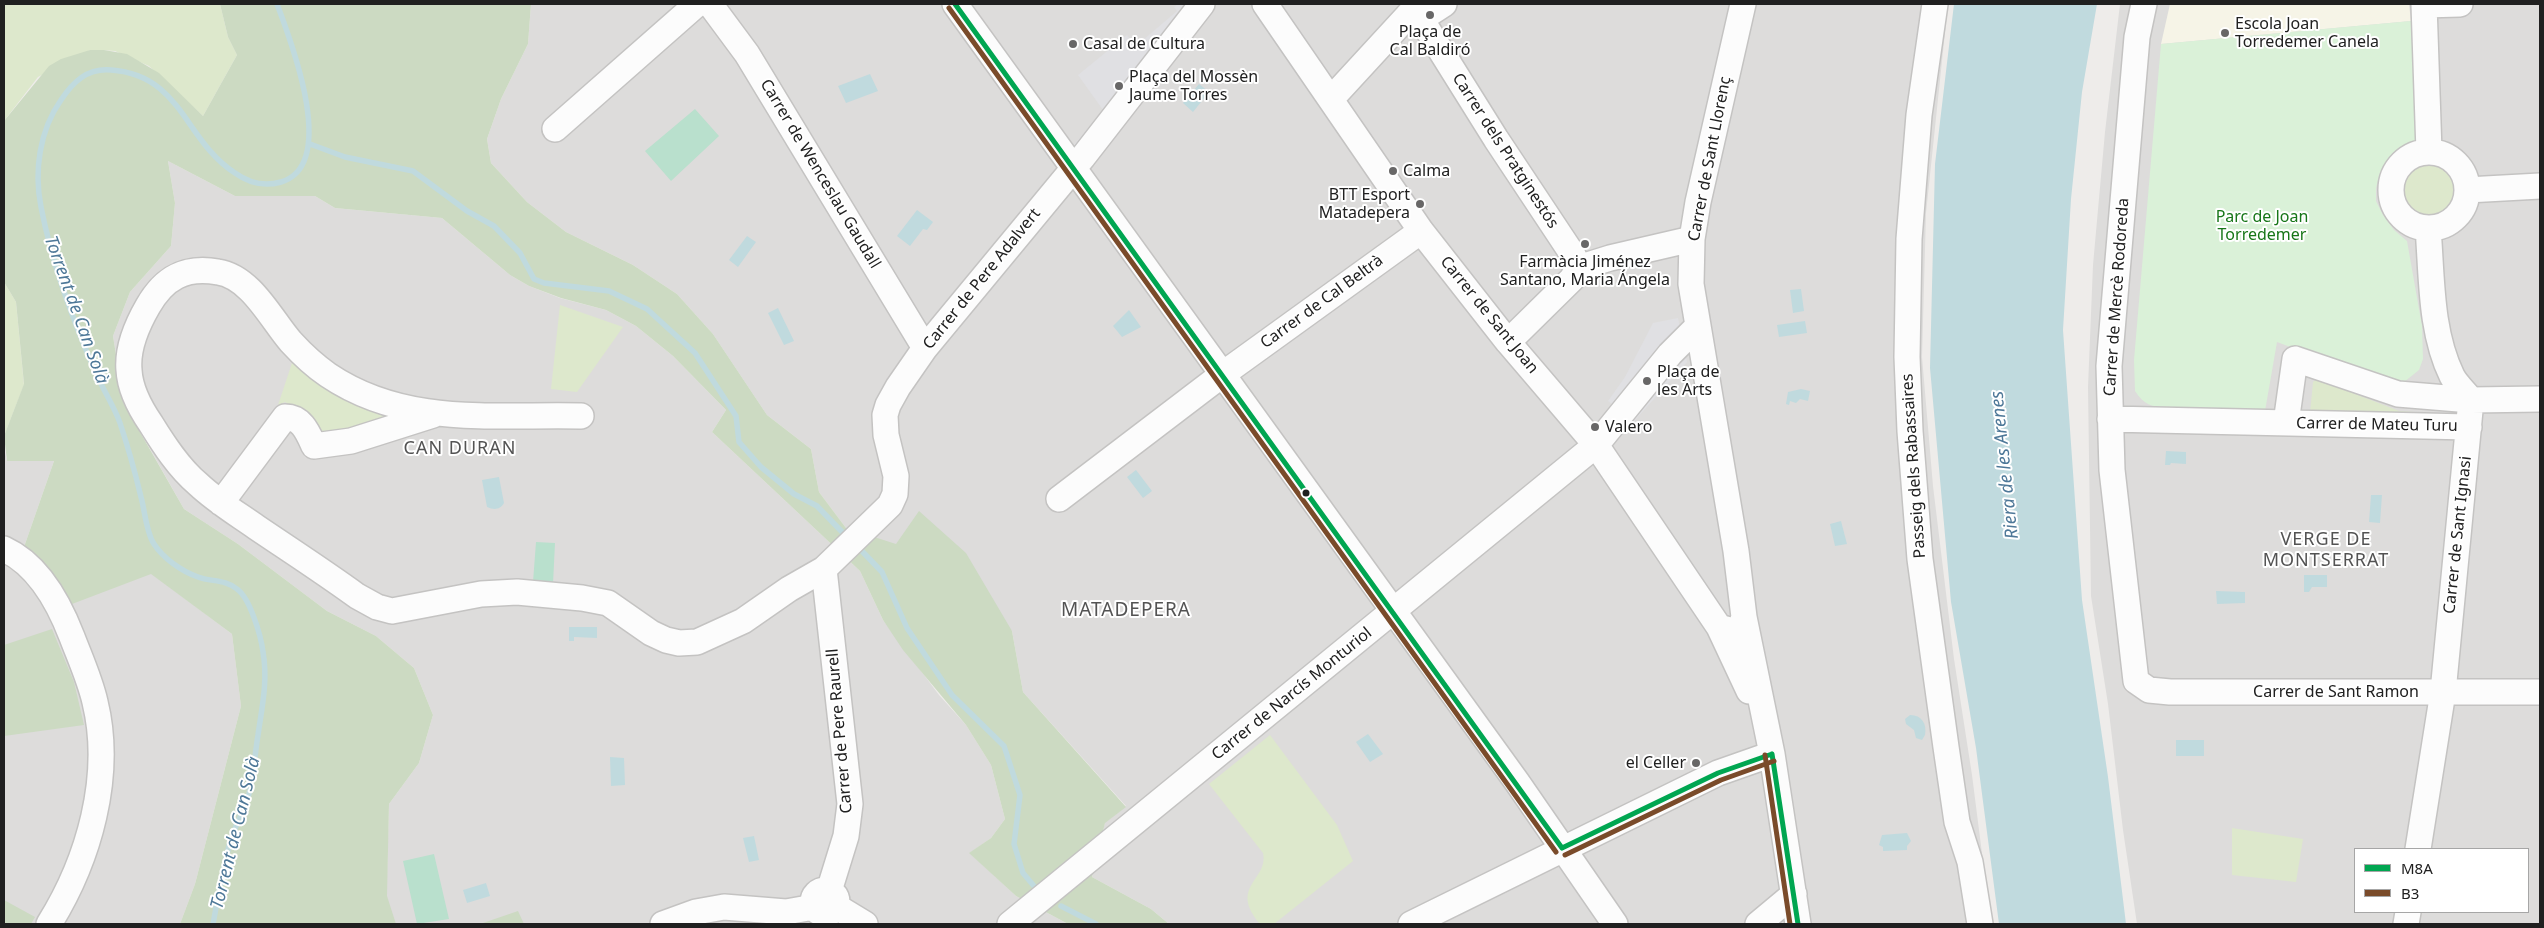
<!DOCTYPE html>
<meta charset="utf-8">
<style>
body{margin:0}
#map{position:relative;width:2544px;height:928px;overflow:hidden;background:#eeecea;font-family:"Noto Sans",sans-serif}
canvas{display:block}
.frame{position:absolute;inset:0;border:5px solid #202020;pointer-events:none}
.legend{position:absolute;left:2354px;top:848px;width:175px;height:65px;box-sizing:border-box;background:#fff;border:1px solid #a6a6a6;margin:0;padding:6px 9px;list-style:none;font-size:15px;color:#202020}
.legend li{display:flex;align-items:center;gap:10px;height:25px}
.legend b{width:25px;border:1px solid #a6a6a6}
</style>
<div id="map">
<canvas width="2544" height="928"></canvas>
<div class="frame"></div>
<ul class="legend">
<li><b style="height:6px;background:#00a651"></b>M8A</li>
<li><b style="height:6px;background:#7a4b2a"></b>B3</li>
</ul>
</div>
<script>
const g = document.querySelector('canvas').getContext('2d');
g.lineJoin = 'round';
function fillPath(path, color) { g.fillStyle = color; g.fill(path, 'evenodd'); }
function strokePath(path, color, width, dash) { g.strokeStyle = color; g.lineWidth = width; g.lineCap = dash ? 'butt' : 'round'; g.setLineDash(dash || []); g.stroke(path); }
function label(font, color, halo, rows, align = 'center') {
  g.font = font + ' "Noto Sans",sans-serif'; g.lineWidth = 4; g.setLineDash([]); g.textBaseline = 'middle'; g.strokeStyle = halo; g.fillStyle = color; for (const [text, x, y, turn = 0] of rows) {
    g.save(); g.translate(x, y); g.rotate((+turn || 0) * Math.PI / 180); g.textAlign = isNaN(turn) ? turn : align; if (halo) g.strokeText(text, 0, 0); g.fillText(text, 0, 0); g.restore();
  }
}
const residential = new Path2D(`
 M 531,4 L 1948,4 L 1926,213 L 1922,357 L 1933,486 L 1954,659 L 1972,775 L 1991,924 L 1169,924 L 1151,909 L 1092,877 L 1105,822 L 1126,806 L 1023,692 L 1012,631 L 896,545 L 846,528 L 819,492 L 811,449 L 767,415 L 713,334 L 677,294 L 633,265 L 566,232 L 527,202 L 491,163 L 487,139 L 501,99 L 528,44 Z
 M 2120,4 L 2540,4 L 2540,924 L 2137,924 L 2123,830 L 2108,704 L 2091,596 L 2088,387 L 2093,265 L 2105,132 ZM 2355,849 L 2528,849 L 2528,912 L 2355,912 Z
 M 168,161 L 235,196 L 315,196 L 335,208 L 442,218 L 510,275 L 529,286 L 560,298 L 606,310 L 636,326 L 673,356 L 726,410 L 712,432 L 860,571 L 883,620 L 939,695 L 966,725 L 991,765 L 1005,819 L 991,838 L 970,853 L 1016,896 L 1068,924 L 381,924 L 386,909 L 389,804 L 419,763 L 433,715 L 414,668 L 376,636 L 327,611 L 238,544 L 184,509 L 124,403 L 113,336 L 130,292 L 171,246 L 175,203 Z
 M 4,447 L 7,461 L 54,461 L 24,547 L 52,572 L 62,586 L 151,573 L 232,634 L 241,706 L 195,884 L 180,924 L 4,924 Z`);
const education = new Path2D(`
 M 2170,4 L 2409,4 L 2411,21 L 2161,44 Z`);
const grass = new Path2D(`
 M 4,4 L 220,4 L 228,37 L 237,55 L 203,116 L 149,66 L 115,51 L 104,50 L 90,50 L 38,77 L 4,121 Z
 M2403 190a27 27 0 1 1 54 0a27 27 0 1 1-54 0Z
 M 4,282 L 16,302 L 24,385 L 4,436 Z
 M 560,305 L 623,327 L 577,392 L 551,389 Z
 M 293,360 L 349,401 L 390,417 L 317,442 L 301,411 L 285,402 L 278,405 Z
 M 2317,379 L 2399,411 L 2459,415 L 2310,413 L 2313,382 Z
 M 1270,735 L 1337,825 L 1353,861 L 1274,924 L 1260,924 C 1228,886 1269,880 1263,853 L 1209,784 Z
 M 2232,828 L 2303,839 L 2296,882 L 2232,875 Z`);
const forest = new Path2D(`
 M 220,4 L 531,4 L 528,44 L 501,99 L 487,139 L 491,163 L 527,202 L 566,232 L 633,265 L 677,294 L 713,334 L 767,415 L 811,449 L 819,492 L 846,528 L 896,544 L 919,511 L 966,553 L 1012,631 L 1023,692 L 1126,807 L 1105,823 L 1092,877 L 1151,909 L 1169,924 L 1068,924 L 1016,896 L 969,853 L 991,838 L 1005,819 L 991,765 L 966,725 L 903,650 L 883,620 L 860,571 L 712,432 L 726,410 L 673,356 L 636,326 L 606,310 L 561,298 L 529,286 L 510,275 L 442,218 L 335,208 L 315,196 L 235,196 L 168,161 L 175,203 L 171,246 L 130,292 L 113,336 L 124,404 L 184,509 L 238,544 L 327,611 L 376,636 L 414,668 L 433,715 L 419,763 L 389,804 L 387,896 L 396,924 L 180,924 L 195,884 L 241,706 L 232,634 L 151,574 L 72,604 L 52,572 L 24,547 L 54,461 L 7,461 L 4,436 L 24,384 L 16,302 L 4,282 L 4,121 L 49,66 L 61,59 L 90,50 L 104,50 L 127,54 L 159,73 L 203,116 L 237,55 L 228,37 Z
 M 52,629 L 74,682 L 84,725 L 4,736 L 4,645 Z
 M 4,900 L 35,917 L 31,924 L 4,924 Z
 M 518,911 L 524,924 L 480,924 Z`);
const park = new Path2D(`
 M 2411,21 L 2416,143 L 2401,147 L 2392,154 L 2379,176 L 2376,188 L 2376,201 L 2383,215 L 2394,230 L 2407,241 L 2422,326 L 2423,359 L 2419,370 L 2404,382 L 2387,383 L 2277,342 L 2265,411 L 2174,414 L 2173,407 C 2156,408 2145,407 2135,391 L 2134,360 L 2161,44 Z`);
const pitch = new Path2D(`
 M 695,109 L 719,136 L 671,181 L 645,151 Z
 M 536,542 L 555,543 L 553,584 L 533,582 Z
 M 434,854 L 449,919 L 417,924 L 403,861 Z`);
const plaza = new Path2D(`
 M 1178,4 L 1216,4 L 1157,80 L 1083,157 L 1073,146 L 1103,110 L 1078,75 L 1127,35 L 1136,46 L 1177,11 L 1174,7 Z
 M 1678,318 L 1687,362 L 1612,446 L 1598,429 L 1613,405 L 1608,401 L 1625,377 L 1653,323 Z`);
const water = new Path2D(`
 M 1954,4 L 2097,4 L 2082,92 L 2071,199 L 2063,330 L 2082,600 L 2108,777 L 2126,924 L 1999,924 L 1976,748 L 1951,602 L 1930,368 L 1935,164 Z
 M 870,74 L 878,91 L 846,103 L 838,86 Z
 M 1199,84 L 1209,92 L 1193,112 L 1183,103 Z
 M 917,210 L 933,222 L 927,230 L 923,229 L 910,246 L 897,236 Z
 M 747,236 L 756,242 L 738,267 L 729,260 Z
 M 1801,289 L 1804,311 L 1793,313 L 1790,290 Z
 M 778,308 L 794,341 L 784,345 L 768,313 Z
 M 1129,310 L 1141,327 L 1122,337 L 1113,326 Z
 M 1805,321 L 1807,333 L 1779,337 L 1777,325 Z
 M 1801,389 L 1810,391 L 1808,401 L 1800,399 L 1796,403 L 1790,401 L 1789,405 L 1786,404 L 1788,392 Z
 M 2166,451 L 2186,452 L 2186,464 L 2171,463 L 2170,465 L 2165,465 Z
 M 1136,470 L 1152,491 L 1143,498 L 1127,477 Z
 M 499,477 L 504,503 C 500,510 494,510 487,507 L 482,480 Z
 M 2371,495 L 2382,495 L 2380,523 L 2369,522 Z
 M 1841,521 L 1847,544 L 1835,546 L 1830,524 Z
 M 2304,575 L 2327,575 L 2327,587 L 2312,587 L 2309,592 L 2304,592 Z
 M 2216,591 L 2245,592 L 2245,603 L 2217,604 Z
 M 569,627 L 597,627 L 597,638 L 574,637 L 574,641 L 569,641 Z
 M 1910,715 C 1922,715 1927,724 1925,735 L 1922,740 L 1916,738 L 1914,730 L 1906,724 L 1905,719 Z
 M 1368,734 L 1383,754 L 1370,762 L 1356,742 Z
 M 2176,740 L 2204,740 L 2204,756 L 2176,756 Z
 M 610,757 L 624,758 L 625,785 L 611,786 Z
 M 1907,833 L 1911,841 L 1907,846 L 1907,850 L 1883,851 L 1883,847 L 1879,845 L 1882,835 Z
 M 754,836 L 759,860 L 749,862 L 743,838 Z
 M 486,883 L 490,896 L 467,903 L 463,890 Z`);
const stream = new Path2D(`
 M 310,144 L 345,157 L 413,171 L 467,211 L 494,226 L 520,253 L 534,279 L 544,283 L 609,291 L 647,309 L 695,353 L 736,416 L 739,442 L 761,467 L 794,494 L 817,506 L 845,535
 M 860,549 L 882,572 L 907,628 L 952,695 L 1004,746 L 1020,795 L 1014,844 L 1023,873 L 1039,892
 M 1061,906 L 1096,924
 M 213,924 C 218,897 223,869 230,842 C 235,825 246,808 250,790 C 254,772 255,753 258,735 C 262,707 268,681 263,652 C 261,636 250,598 237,589 C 225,579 211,582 198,577 C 181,571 163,558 154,544 C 146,532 145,511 141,497 C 135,472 128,447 120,423 C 114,406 103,390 96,373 C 73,321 52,263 41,207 C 34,172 39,131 61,100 C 73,82 87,68 111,70 C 182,75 184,140 235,173 C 249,183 264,187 281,182 C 339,165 291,41 277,4`);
const minor = new Path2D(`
 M 710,4 L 747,54 L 925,348
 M 955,4 L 1517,782 L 1615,924
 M 1265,4 L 1421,231 L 1508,342 L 1596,445 L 1719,627 L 1733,631 L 1741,626 L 1744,617
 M 1743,4 L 1698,202 L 1692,239 L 1691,284 L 1736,551 L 1744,617 L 1772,754 L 1798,924
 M 1935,4 L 1919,115 L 1909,239 L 1907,357 L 1910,431 L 1920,559 L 1946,747 L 1957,822 L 1970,862 L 1980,924
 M 2144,4 L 2137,37 L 2109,366 L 2112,470 L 2136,681 L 2149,690 L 2170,692 L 2540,692
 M 2424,4 L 2429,152
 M 2424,5 L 2460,4
 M 1421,19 L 1444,4
 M 1332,98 L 1413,10 L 1421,19 L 1496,139 L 1573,255 L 1578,268
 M 555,129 L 697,4
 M2391 190a38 38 0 1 1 76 0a38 38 0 1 1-76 0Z
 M 2467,190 L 2540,186
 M 1508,342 L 1572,279 L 1578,268 L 1610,258 L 1692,239
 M 581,416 C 494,414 405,427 328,375 C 315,366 302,354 291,342 C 271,319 251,277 218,272 C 185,266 164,278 148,306 C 137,325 127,348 129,370 C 130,390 140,408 151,424 C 164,445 179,468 198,484 C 216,501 236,513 256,527 C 290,550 324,572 357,596 L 377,607 L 392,611 L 481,594 L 517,592 L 582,598 L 608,603 L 651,633 L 666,640 L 679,643 L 697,642 L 743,621 L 789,589 L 824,569 L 890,505 L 895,494 L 896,476 L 886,435 L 885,415 L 888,405 L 898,387 L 925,348 L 1083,157 L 1202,4
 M 2110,419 L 2469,427
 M 2286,423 L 2295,359 L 2398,394 L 2471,400 L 2540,399
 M 1059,499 L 1223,374 L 1421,231
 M 221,503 L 285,417 C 302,417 308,433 314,446 L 351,441 L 433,415
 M 4,549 C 39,565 59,603 72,637 C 80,658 90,680 95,702 C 113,776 89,860 49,924
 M 824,569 L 850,804 L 846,836 L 829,891
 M 1719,627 L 1749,691
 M 2418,849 L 2443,692 L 2471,400 C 2465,392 2456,384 2452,376 C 2430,331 2432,277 2428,228
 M813 902a12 12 0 1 1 24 0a12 12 0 1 1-24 0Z
 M 837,907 L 865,924
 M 663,924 L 696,912 L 724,907 L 786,912 L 814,907
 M 1010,924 L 1596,445 L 1670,354 L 1697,327
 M 1411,924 L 1718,773 L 1772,754
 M 1758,924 L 1794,894
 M 2406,924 L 2408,912`);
const bus1 = new Path2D(`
 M 955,4 L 1562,848
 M 1772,754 L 1798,924
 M 1562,848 L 1718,773 L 1772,754`);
const bus2 = new Path2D(`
 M 949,8 L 1556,852
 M 1765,755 L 1790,924
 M 1565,855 L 1721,780 L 1774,761`);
const markers = [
 [1430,15,5,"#686767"],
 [2225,33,5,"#686767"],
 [1073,44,5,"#686767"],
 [1119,86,5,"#686767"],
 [1393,171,5,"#686767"],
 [1420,204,5,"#686767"],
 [1585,244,5,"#686767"],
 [1647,381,5,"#686767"],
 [1595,427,5,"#686767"],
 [1306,493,4.5,"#202020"],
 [1696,763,5,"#686767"]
];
const poiNames = [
 ["Escola Joan",2235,24],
 ["Torredemer Canela",2235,42],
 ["Plaça de",1430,32,"center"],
 ["Cal Baldiró",1430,50,"center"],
 ["Casal de Cultura",1083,44],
 ["Plaça del Mossèn",1129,77],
 ["Jaume Torres",1129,95],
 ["Calma",1403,171],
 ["BTT Esport",1410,195,"right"],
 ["Matadepera",1410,213,"right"],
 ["Farmàcia Jiménez",1585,262,"center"],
 ["Santano, Maria Ángela",1585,280,"center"],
 ["Plaça de",1657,372],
 ["les Arts",1657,390],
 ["Valero",1605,427],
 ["el Celler",1686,763,"right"]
];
const streetNames = [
 ["Carrer dels Pratginestós",1505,151,57],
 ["Carrer de Sant Llorenç",1710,159,-79],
 ["Carrer de Wenceslau Gaudall",820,174,59],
 ["Carrer de Pere Adalvert",982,279,-51],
 ["Carrer de Mercè Rodoreda",2117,297,-86],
 ["Carrer de Cal Beltrà",1322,302,-36],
 ["Carrer de Sant Joan",1489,315,51],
 ["Carrer de Mateu Turu",2377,425,1],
 ["Passeig dels Rabassaires",1914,466,-94],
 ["Carrer de Sant Ignasi",2458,535,-84],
 ["Carrer de Sant Ramon",2336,692],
 ["Carrer de Narcís Monturiol",1292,694,-39],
 ["Carrer de Pere Raurell",840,731,-95]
];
const parkNames = [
 ["Parc de Joan",2262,217],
 ["Torredemer",2262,235]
];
const waterNames = [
 ["Torrent de Can Solà",76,310,70],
 ["Riera de les Arenes",2005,465,-96],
 ["Torrent de Can Solà",236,833,-76]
];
const neighbourhoodNames = [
 ["CAN DURAN",460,449],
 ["VERGE DE",2326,540],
 ["MONTSERRAT",2326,561]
];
const quarterNames = [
 ["MATADEPERA",1126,611]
];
fillPath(residential, '#dddcdb');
fillPath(education, '#f6f4e7');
fillPath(grass, '#dde8cc');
fillPath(forest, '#ccdac2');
fillPath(park, '#daf1d8');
fillPath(pitch, '#b9e0cd');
fillPath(plaza, '#e0e0e3');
fillPath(water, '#c0dade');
strokePath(stream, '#c0dade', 5.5);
strokePath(minor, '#c4c3c2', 28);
strokePath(minor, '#fcfcfc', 25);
strokePath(bus1, '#00a651', 5);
strokePath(bus2, '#7a4b2a', 5);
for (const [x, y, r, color] of markers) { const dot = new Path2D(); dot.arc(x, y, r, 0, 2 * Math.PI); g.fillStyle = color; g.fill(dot); strokePath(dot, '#fff', 2); }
label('16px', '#202020', '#fff', poiNames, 'left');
label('16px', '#202020', '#fff', streetNames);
label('16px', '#177618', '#fff', parkNames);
label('italic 18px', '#4e7898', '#fff', waterNames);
g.letterSpacing = '1px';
label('18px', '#535353', '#fff', neighbourhoodNames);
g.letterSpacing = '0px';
g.letterSpacing = '1px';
label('19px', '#535353', '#fff', quarterNames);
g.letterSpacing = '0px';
</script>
